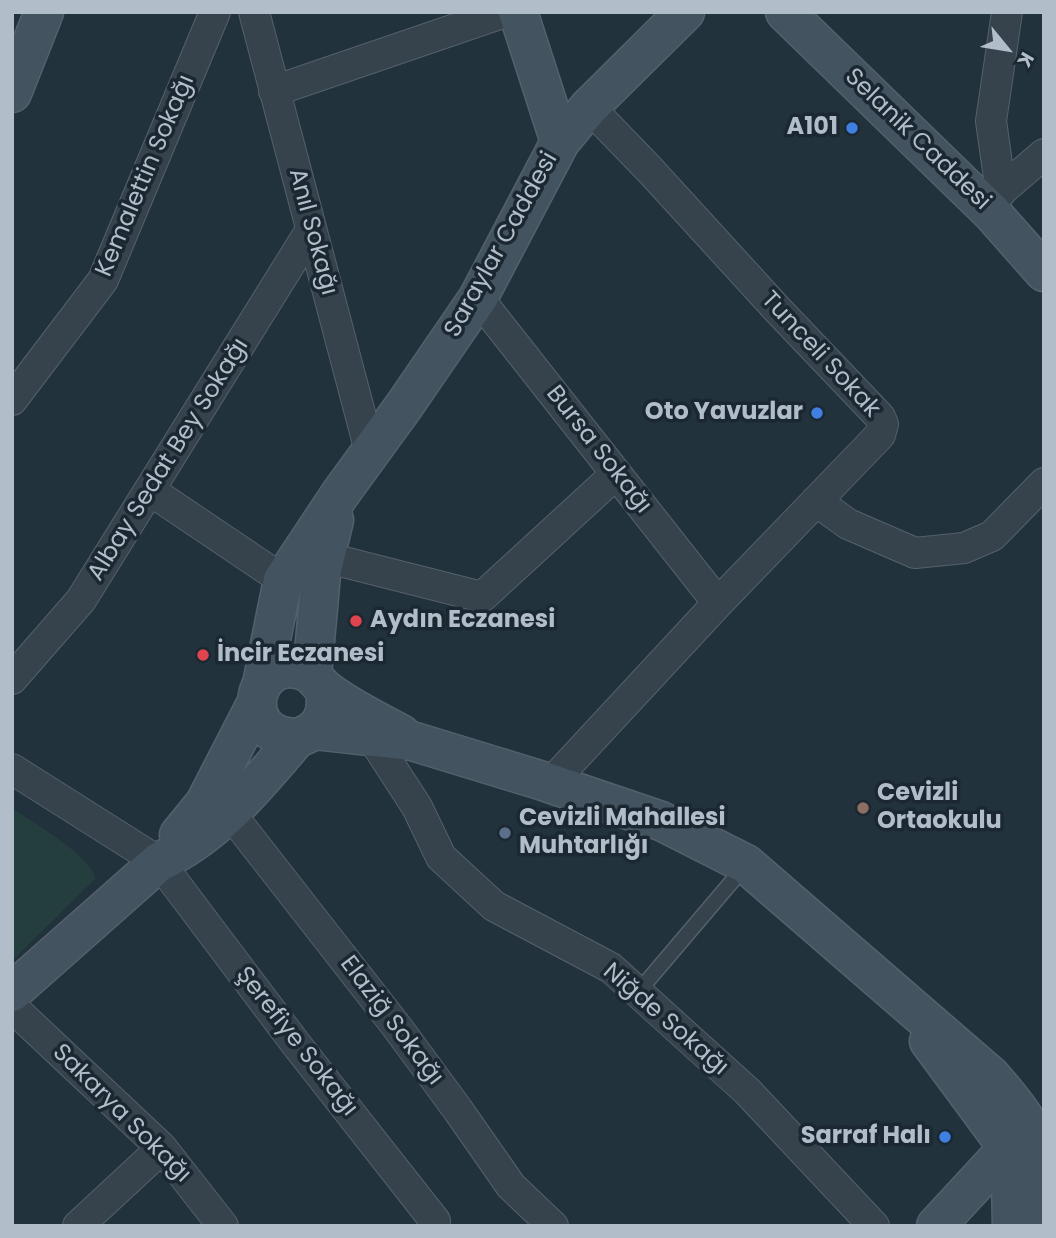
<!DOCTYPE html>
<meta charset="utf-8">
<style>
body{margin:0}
#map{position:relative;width:1056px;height:1238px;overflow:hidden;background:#22323d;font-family:Poppins,sans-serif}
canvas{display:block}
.frame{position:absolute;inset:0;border:14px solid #b1bec9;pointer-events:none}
.north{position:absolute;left:972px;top:14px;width:70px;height:70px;-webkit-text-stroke:5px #1b2832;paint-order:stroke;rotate:120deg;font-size:19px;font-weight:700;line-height:28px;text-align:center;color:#b1bec9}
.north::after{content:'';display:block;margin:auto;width:24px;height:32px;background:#b1bec9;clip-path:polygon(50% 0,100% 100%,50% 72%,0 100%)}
</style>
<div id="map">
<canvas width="1056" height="1238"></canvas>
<div class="frame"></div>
<div class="north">K</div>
</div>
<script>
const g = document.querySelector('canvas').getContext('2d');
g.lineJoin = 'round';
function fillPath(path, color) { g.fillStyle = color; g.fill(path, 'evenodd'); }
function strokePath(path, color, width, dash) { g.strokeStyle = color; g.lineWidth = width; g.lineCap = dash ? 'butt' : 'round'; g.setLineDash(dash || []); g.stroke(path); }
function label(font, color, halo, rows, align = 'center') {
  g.font = font + ' Poppins,sans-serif'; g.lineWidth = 7; g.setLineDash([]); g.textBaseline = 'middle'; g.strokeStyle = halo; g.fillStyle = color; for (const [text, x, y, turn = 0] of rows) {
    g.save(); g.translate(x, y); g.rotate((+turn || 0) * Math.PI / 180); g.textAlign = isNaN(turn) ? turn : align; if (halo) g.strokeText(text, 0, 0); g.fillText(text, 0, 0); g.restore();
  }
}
const green = new Path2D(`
 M 12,808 C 30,821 95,858 95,879 L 12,961 Z`);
const lane = new Path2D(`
 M 638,992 L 746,865`);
const street = new Path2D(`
 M 254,12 L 370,451
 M 274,91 L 505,12
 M 1001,192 L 991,121 L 1007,12
 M 988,202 L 1044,154
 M 478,298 L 718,603
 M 12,400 L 103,280 L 215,12
 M 151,491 L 283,580
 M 816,501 L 848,524 L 915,553 L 964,548 L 992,536 L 1044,483
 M 324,557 L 482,597 L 616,474
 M 12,679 L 81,600 L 311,230
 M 371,736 L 417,807 L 441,857 L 494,906 L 611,968 L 747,1091 L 874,1226
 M 12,769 L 159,862 L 296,1044 L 435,1221
 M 550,784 L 718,603 L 880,435 L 883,424 L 880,417 L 777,309 L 650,170 L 589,107
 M 230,813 L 397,1027 L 458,1110 L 511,1186 L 553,1226
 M 12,1007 L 162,1148 L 223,1226
 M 78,1226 L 162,1148`);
const secondary = new Path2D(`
 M 518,12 L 560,142
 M 785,12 L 991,212 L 1044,272
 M 12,93 L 44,12
 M 312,675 L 321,574 L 334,520
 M 262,684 L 283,580 L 340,494 L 404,406 L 478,298 L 560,142 L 589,107 L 685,12
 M 314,730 L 412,741 L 543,781 L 661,821 L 746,864 L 991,1076 C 1021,1110 1041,1134 1044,1181
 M 297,738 C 234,737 253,655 301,670 C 314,673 317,683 326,690 C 347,707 377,721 401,734
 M 179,835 L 205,803 L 256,704
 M 12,992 L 159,862 C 217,835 256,786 297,738 C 321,731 330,713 324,689
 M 929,1041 L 1008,1148 L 1011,1181 L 1012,1226
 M 936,1226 L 1008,1148 L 1022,1145
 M 1039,1226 L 1044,1183`);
const markers = [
 [852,128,7,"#3f7fe0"],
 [817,413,7,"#3f7fe0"],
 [356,621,7,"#e0444e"],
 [203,655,7,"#e0444e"],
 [863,808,7,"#8d6e63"],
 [505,833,7,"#5c6f8a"],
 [945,1137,7,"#3f7fe0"]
];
const poiNames = [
 ["A101",838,128,"right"],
 ["Oto Yavuzlar",803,413,"right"],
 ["Aydın Eczanesi",370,621],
 ["İncir Eczanesi",217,655],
 ["Cevizli",877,794],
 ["Ortaokulu",877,822],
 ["Cevizli Mahallesi",519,819],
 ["Muhtarlığı",519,847],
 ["Sarraf Halı",931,1137,"right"]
];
const streetNames = [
 ["Selanik Caddesi",917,140,44],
 ["Kemalettin Sokağı",146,176,-67],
 ["Anıl Sokağı",312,232,75],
 ["Saraylar Caddesi",502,245,-61],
 ["Tunceli Sokak",820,355,47],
 ["Bursa Sokağı",598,450,52],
 ["Albay Sedat Bey Sokağı",169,460,-58],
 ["Niğde Sokağı",665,1020,41],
 ["Elaziğ Sokağı",391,1021,53],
 ["Şerefiye Sokağı",296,1042,52],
 ["Sakarya Sokağı",121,1114,45]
];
fillPath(green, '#243e3d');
strokePath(lane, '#54616b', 17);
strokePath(street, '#54616b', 32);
strokePath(secondary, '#54616b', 41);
strokePath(lane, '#36434d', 14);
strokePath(street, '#36434d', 30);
strokePath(secondary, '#445360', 38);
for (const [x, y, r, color] of markers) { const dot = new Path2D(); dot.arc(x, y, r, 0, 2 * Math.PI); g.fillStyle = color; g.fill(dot); strokePath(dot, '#1b2832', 2.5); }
label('bold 24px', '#b1bec9', '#1b2832', poiNames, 'left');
label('24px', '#b1bec9', '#1b2832', streetNames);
</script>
